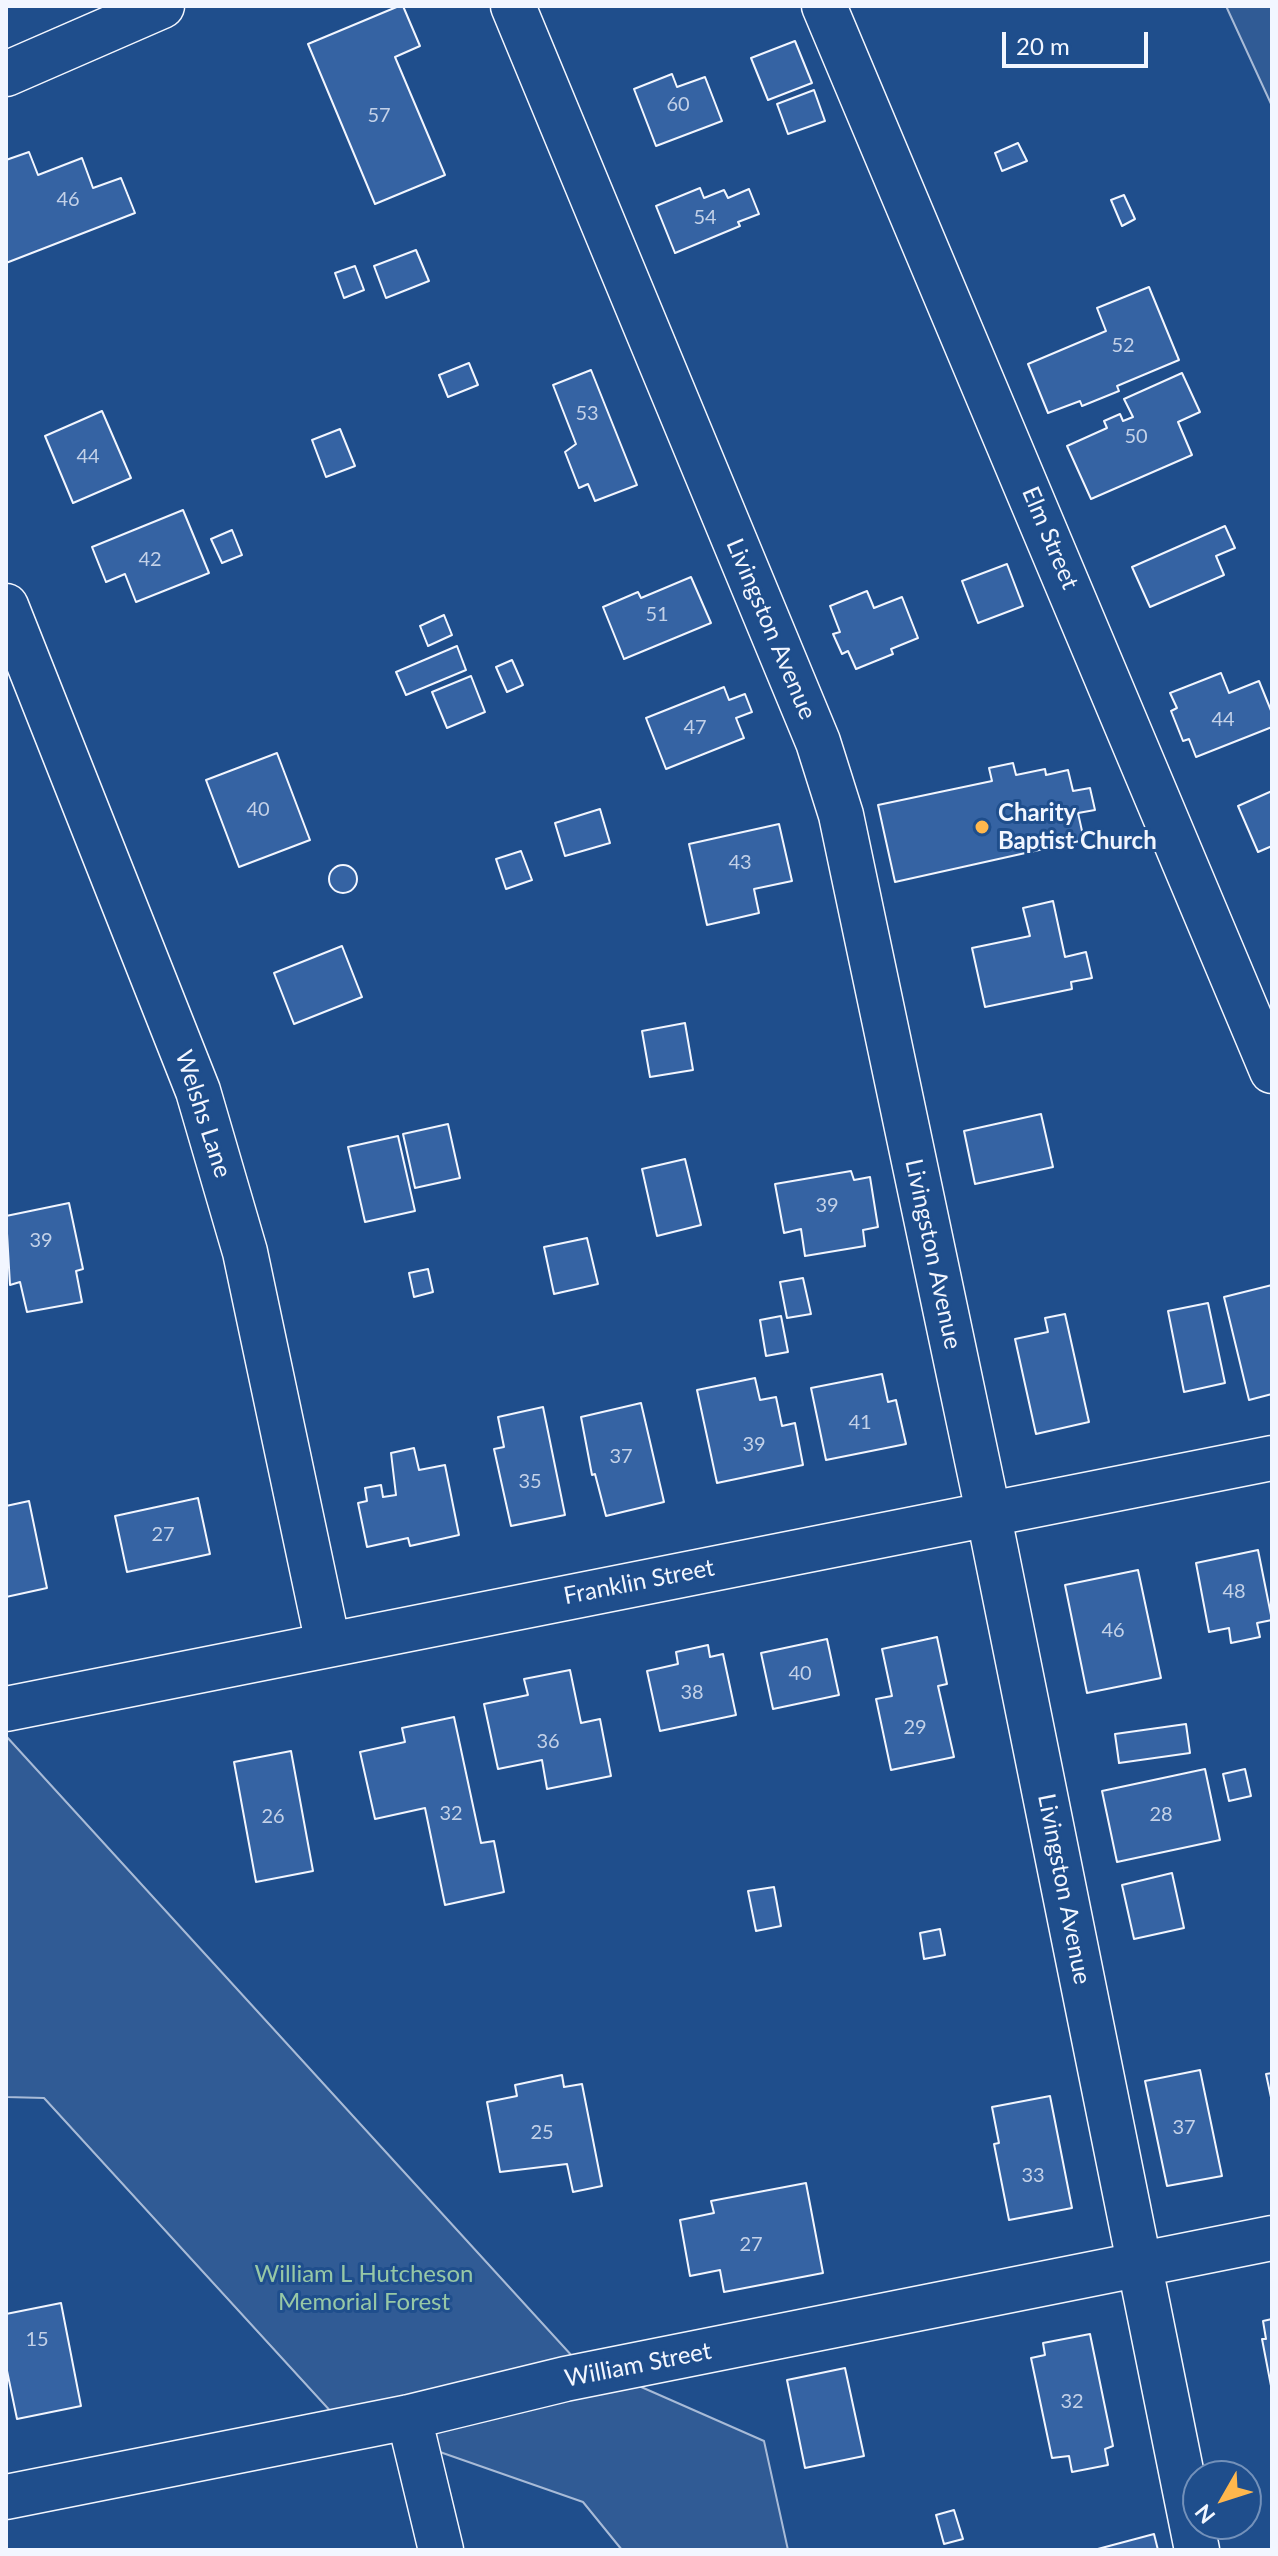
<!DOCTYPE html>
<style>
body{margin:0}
#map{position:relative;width:1278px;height:2556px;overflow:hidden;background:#1f4e8c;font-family:Lato,sans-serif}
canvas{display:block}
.frame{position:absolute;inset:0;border:8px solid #f2f6ff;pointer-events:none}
.north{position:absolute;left:1182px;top:2460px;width:80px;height:80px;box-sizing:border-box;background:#1f4e8c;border:2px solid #7391ba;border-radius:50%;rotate:231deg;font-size:22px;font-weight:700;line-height:32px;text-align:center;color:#f2f6ff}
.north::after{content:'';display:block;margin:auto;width:28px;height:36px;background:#ffb74d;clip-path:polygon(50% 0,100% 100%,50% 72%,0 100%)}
.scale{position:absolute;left:1002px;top:32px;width:146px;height:36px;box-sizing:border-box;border:4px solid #f2f6ff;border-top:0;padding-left:10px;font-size:24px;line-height:28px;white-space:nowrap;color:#f2f6ff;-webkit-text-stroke:6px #1f4e8c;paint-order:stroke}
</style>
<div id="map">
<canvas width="1278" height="2556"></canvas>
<div class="frame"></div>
<div class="north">N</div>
<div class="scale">20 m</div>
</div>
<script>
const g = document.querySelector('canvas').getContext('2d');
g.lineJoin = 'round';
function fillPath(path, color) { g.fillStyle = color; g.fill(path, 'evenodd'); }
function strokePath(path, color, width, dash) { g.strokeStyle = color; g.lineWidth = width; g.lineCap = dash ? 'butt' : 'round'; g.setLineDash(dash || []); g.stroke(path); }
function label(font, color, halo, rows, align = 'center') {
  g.font = font + ' Lato,sans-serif'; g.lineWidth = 6; g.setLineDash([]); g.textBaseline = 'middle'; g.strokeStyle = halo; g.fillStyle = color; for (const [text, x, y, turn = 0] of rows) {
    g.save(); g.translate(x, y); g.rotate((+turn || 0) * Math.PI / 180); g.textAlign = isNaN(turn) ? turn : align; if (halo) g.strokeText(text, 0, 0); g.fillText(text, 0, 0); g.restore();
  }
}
const green = new Path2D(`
 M 1226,6 L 1272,6 L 1272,106 Z
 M 6,1736 L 573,2357 L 764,2441 L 788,2550 L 622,2550 L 583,2502 L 334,2415 L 44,2098 L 6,2097 Z`);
const building = new Path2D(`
 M 399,6 L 403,6 L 420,46 L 395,57 L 445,175 L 375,204 L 308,44 Z
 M 795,41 L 812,83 L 768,100 L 751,58 Z
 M 672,74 L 677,87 L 705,77 L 722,121 L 656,146 L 634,89 Z
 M 814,90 L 825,121 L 788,134 L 777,104 Z
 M 1018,143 L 1027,161 L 1002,171 L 995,153 Z
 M 29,152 L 38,175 L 82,158 L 93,188 L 121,178 L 135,213 L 6,263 L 6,160 Z
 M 700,188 L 704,198 L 724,190 L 728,198 L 749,189 L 759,214 L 738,222 L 740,226 L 675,253 L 656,206 Z
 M 1124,195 L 1135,219 L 1122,226 L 1111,200 Z
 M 416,250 L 429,281 L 386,298 L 374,266 Z
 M 355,266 L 364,290 L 344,298 L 335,273 Z
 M 1149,287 L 1179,360 L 1117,386 L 1119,391 L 1082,406 L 1080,401 L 1048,413 L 1028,364 L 1106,331 L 1097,308 Z
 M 469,363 L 478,385 L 448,397 L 439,375 Z
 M 591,370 L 637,485 L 595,501 L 588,484 L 579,488 L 565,452 L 576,444 L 553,385 Z
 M 1182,373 L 1200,412 L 1178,422 L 1192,455 L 1091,499 L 1067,446 L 1107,428 L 1104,421 L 1120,414 L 1123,421 L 1133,417 L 1124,399 Z
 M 102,411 L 131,478 L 73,503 L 45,436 Z
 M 340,429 L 355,466 L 326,477 L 312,440 Z
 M 183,510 L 209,573 L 136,602 L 125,574 L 106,582 L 92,547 Z
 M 1225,526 L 1235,548 L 1216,556 L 1224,575 L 1150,607 L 1132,567 Z
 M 232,530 L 242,555 L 222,563 L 211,539 Z
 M 1007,564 L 1023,606 L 978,623 L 962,581 Z
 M 691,577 L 711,623 L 624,659 L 603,607 L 638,592 L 641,598 Z
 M 867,591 L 874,608 L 902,597 L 918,638 L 891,649 L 893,654 L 856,669 L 848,651 L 842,654 L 833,634 L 840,632 L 830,606 Z
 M 444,615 L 452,635 L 428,646 L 420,626 Z
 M 457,646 L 466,670 L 406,695 L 396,672 Z
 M 512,660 L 523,685 L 507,692 L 496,667 Z
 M 1221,673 L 1229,693 L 1259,681 L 1272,713 L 1272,727 L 1196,757 L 1189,739 L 1183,741 L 1171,711 L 1177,708 L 1170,693 Z
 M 471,676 L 485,712 L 447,728 L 432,692 Z
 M 724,687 L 729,700 L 745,694 L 752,712 L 736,718 L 744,738 L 666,769 L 646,718 Z
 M 277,753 L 310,840 L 239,867 L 206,780 Z
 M 1013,763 L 1016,775 L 1045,769 L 1046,775 L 1068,770 L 1073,791 L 1090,788 L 1095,810 L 1078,813 L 1084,840 L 895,882 L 878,805 L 992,781 L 989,768 Z
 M 1272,791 L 1272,846 L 1258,852 L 1238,806 Z
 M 600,809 L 610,843 L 565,856 L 555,823 Z
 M 779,824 L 792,881 L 754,889 L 759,913 L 707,925 L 689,844 Z
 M 521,851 L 532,880 L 506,889 L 496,859 Z
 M329 879a14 14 0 1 1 28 0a14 14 0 1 1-28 0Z
 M 1053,901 L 1065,957 L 1086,952 L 1092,978 L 1071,982 L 1072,989 L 985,1007 L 972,948 L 1030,936 L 1023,908 Z
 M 342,946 L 362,997 L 294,1024 L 274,973 Z
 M 685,1023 L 693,1070 L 650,1077 L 642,1031 Z
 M 1041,1114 L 1053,1167 L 975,1184 L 964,1131 Z
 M 448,1124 L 460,1178 L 415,1188 L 403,1134 Z
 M 398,1136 L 415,1211 L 365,1222 L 348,1147 Z
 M 685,1159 L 701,1225 L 657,1236 L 642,1169 Z
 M 851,1171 L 854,1180 L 870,1177 L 878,1227 L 863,1230 L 865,1246 L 805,1256 L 801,1229 L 784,1233 L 775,1184 Z
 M 69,1203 L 83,1269 L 76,1271 L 82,1302 L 27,1312 L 20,1282 L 10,1285 L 6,1216 Z
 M 587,1238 L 598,1284 L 554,1294 L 544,1247 Z
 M 428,1269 L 433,1292 L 414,1297 L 409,1273 Z
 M 803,1278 L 811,1314 L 787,1318 L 780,1282 Z
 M 1272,1285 L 1272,1394 L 1249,1400 L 1224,1297 Z
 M 1208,1303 L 1225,1383 L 1184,1392 L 1168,1311 Z
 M 1065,1314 L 1089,1422 L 1036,1434 L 1015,1339 L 1048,1332 L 1045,1318 Z
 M 781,1316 L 788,1352 L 766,1356 L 760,1320 Z
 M 882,1374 L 888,1402 L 896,1400 L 906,1444 L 826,1460 L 811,1388 Z
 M 755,1378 L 760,1400 L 776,1397 L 782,1426 L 795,1423 L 803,1465 L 717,1483 L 697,1390 Z
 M 641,1403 L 664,1502 L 606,1516 L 595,1474 L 592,1475 L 581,1417 Z
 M 543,1407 L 565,1515 L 511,1526 L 494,1449 L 504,1447 L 498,1417 Z
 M 414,1448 L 419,1470 L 445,1465 L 459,1535 L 410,1546 L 408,1538 L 367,1547 L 358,1503 L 367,1501 L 365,1488 L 381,1485 L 383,1497 L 396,1495 L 391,1453 Z
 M 198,1498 L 210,1554 L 127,1572 L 115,1516 Z
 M 29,1501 L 47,1588 L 6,1597 L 6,1506 Z
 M 1258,1550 L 1272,1620 L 1257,1623 L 1260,1637 L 1231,1643 L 1229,1628 L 1209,1632 L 1196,1563 Z
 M 1138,1570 L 1161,1678 L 1087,1693 L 1065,1585 Z
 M 937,1637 L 947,1684 L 938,1686 L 954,1757 L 891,1770 L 876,1699 L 892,1696 L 882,1649 Z
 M 827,1639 L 839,1695 L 773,1709 L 761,1653 Z
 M 708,1645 L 710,1657 L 723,1654 L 736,1715 L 660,1731 L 647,1671 L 678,1664 L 676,1652 Z
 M 570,1670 L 581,1723 L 600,1719 L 611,1776 L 547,1789 L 542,1760 L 498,1769 L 484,1704 L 528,1695 L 524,1679 Z
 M 454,1717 L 481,1843 L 494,1841 L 504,1892 L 445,1905 L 425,1808 L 375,1819 L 360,1752 L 405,1742 L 402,1728 Z
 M 1186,1724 L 1190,1753 L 1119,1763 L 1115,1734 Z
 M 291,1751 L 313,1871 L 256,1882 L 234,1762 Z
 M 1205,1769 L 1220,1840 L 1117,1862 L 1102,1791 Z
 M 1245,1769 L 1251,1796 L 1229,1801 L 1223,1774 Z
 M 1172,1873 L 1184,1928 L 1134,1939 L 1122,1885 Z
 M 774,1887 L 781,1926 L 756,1931 L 748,1891 Z
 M 940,1929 L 945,1955 L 924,1959 L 920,1933 Z
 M 1200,2070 L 1222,2176 L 1167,2186 L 1145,2081 Z
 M 1272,2073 L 1272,2102 L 1266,2074 Z
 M 562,2075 L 564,2087 L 582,2084 L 602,2186 L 573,2192 L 567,2164 L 500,2172 L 487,2102 L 517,2096 L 515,2085 Z
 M 1050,2096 L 1072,2208 L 1009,2220 L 994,2144 L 999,2143 L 992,2107 Z
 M 806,2183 L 823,2273 L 724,2292 L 720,2270 L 690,2276 L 680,2220 L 714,2213 L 711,2201 Z
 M 61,2303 L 81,2406 L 17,2419 L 6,2366 L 6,2314 Z
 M 1272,2319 L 1272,2391 L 1262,2339 L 1266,2339 L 1263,2321 Z
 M 1090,2334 L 1113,2446 L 1105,2449 L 1108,2465 L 1072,2472 L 1069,2456 L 1052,2458 L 1031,2358 L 1045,2355 L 1043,2343 Z
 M 845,2368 L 864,2456 L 805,2468 L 787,2380 Z
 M 954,2510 L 963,2539 L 944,2544 L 936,2515 Z
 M 1154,2534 L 1158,2550 L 1094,2550 Z`);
const minor = new Path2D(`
 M 513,6 L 818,742 L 841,815 L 988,1512 L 1197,2550
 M 824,6 L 1272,1071
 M 6,74 L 162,6
 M 6,606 L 198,1091 L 245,1252 L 328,1644
 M 6,1709 L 1272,1458
 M 409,2417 L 441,2550
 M 6,2497 L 409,2417 L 565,2379 L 1272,2238`);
const markers = [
 [982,827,8,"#ffb74d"]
];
const numberNames = [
 ["60",678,105],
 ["57",379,116],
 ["46",68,200],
 ["54",705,218],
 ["52",1123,346],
 ["53",587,414],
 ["50",1136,437],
 ["44",88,457],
 ["42",150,560],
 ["51",657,615],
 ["44",1223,720],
 ["47",695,728],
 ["40",258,810],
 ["43",740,863],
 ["39",827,1206],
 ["39",41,1241],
 ["41",860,1423],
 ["39",754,1445],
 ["37",621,1457],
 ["35",530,1482],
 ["27",163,1535],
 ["48",1234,1592],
 ["46",1113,1631],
 ["40",800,1674],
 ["38",692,1693],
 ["29",915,1728],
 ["36",548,1742],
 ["32",451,1814],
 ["28",1161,1815],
 ["26",273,1817],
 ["37",1184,2128],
 ["25",542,2133],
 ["33",1033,2176],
 ["27",751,2245],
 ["15",37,2340],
 ["32",1072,2402]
];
const streetNames = [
 ["Elm Street",1050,538,67],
 ["Livingston Avenue",771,629,67],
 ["Welshs Lane",203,1114,72],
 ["Livingston Avenue",933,1254,78],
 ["Franklin Street",639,1582,-11],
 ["Livingston Avenue",1064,1889,79],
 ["William Street",638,2365,-11]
];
const poiNames = [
 ["Charity",998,813],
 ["Baptist Church",998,841]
];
const parkNames = [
 ["William L Hutcheson",364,2274],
 ["Memorial Forest",364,2302]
];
fillPath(green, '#305b95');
strokePath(green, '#a8bbd7', 2);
fillPath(building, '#3563a3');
strokePath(building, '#f2f6ff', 2);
strokePath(minor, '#f2f6ff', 47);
strokePath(minor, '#1f4e8c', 44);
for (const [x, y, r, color] of markers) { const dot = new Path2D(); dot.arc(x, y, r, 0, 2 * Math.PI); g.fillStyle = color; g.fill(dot); strokePath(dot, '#1f4e8c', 3); }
label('20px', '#c3d1e8', null, numberNames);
label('24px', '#f2f6ff', '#1f4e8c', streetNames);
label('bold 24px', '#f2f6ff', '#1f4e8c', poiNames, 'left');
label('24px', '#97c8a6', '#1f4e8c', parkNames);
</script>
